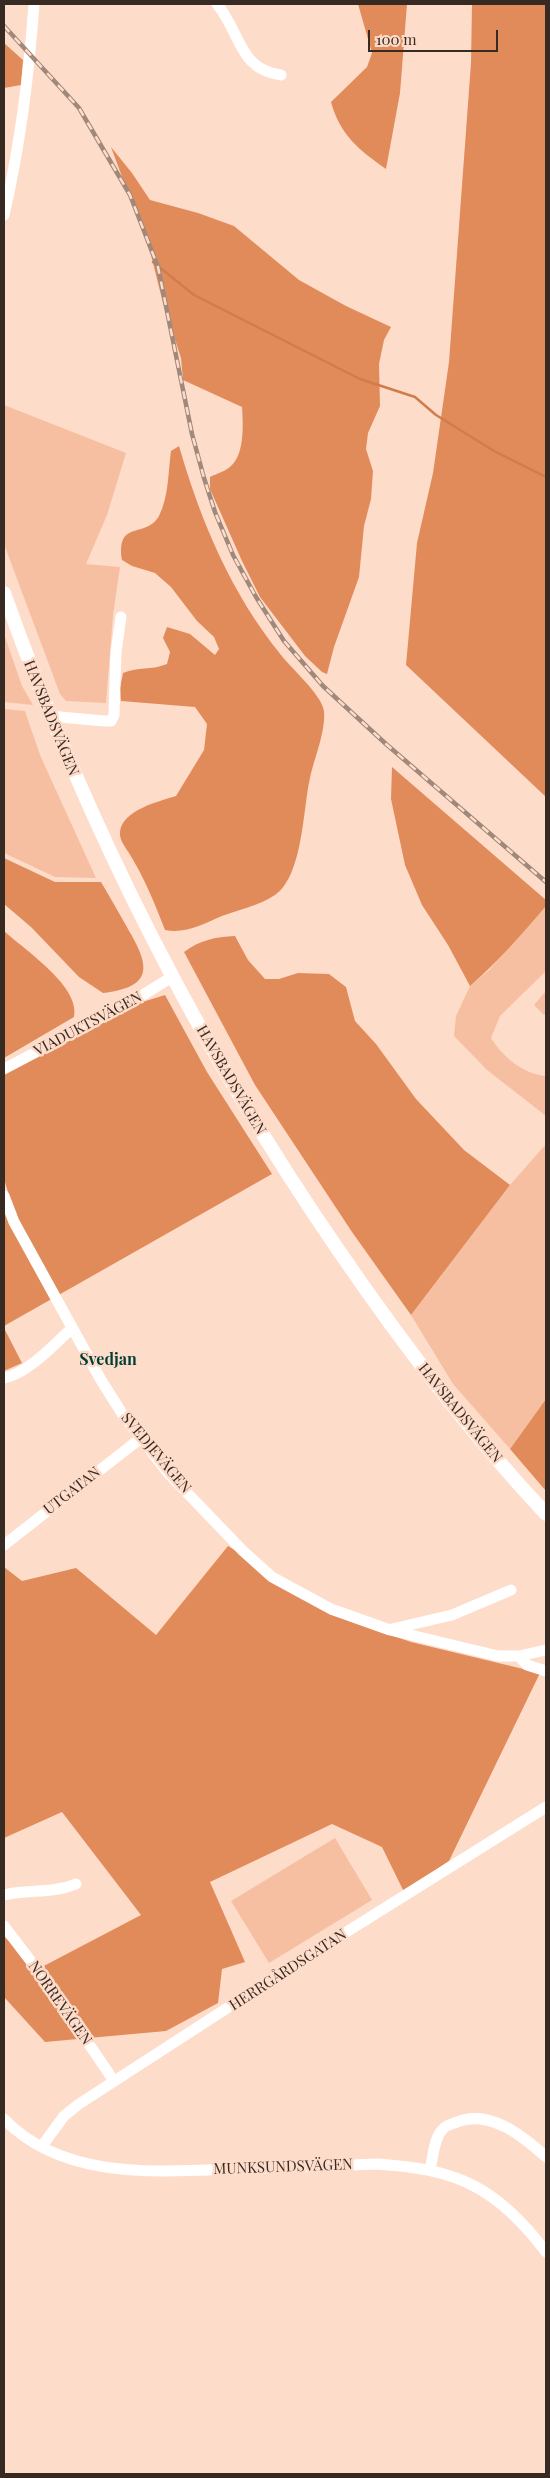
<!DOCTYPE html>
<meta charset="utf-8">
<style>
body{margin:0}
#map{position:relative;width:550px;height:2478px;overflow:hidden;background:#fedcca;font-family:"Playfair Display",serif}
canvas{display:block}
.frame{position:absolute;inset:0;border:5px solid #372a23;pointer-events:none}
.scale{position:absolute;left:368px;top:30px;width:130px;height:22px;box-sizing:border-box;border:2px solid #372a23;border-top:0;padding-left:6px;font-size:15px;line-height:18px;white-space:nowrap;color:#372a23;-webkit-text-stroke:4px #fedcca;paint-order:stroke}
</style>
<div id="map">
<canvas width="550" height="2478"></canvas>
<div class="frame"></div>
<div class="scale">100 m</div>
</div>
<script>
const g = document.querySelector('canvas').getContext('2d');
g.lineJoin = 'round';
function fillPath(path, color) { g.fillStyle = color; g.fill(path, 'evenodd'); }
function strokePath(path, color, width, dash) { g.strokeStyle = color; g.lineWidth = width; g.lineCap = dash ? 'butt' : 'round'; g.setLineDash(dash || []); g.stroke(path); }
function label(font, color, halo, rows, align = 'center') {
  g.font = font + ' "Playfair Display",serif'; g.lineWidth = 5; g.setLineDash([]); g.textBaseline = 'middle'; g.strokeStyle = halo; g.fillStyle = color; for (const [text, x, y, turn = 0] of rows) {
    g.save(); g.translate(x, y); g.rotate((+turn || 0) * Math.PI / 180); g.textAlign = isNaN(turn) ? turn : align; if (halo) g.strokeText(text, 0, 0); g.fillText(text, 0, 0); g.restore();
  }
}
const green = new Path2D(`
 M 4,405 L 126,453 L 107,515 L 86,564 L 120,567 L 113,615 L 106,703 L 66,701 L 60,694 L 4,544 Z
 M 4,634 L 22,686 L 33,705 L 4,702 Z
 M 4,709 L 25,711 L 40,755 L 96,878 L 55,877 L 4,853 Z
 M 546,906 L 546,971 L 500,1016 L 491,1038 C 503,1057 523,1074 546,1076 L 546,1116 L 487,1070 L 454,1036 L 456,1016 L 470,986 L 489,970 Z
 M 546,991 L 546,1013 L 544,1015 L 534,1005 Z
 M 546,1144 L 546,1399 L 510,1449 L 453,1384 L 411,1315 L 510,1185 Z
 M 335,1838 L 372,1900 L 269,1963 L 231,1901 Z`);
const forest = new Path2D(`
 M 358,4 L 407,4 L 400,93 L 386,169 C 359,150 340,135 331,102 L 367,67 L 372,53 Z
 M 472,4 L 546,4 L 546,797 L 406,665 L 417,543 L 433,473 L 449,362 L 471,63 Z
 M 4,43 L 23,60 L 21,85 L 4,88 Z
 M 111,147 L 132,173 L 150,200 L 198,213 L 234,226 L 299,280 L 346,306 L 391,327 L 384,340 L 379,364 L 380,406 L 368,433 L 366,449 L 373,471 L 371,499 L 364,526 L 359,577 L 334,647 L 327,674 L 322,672 L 305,656 L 260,597 L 242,561 L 210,489 L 210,477 C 216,474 226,471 231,466 C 245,453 243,424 242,407 L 183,380 L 181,358 L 163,303 L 151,255 Z
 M 179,446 C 201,522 231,593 281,655 C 292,669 322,695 324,711 C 326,731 314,759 310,778 C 303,808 303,876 275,895 C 260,905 239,910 222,916 C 203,924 186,934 165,930 C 155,904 144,877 129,853 C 125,847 119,839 120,832 C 122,810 160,801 176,796 L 204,750 L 207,724 L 195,707 L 121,701 L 120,688 L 123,673 C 139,666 150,671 167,664 L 170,652 L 163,638 L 167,627 L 190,634 L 215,655 L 219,649 L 214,637 L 197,621 L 171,587 L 155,573 L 132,566 L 122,560 C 116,519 146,539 159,516 C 169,496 168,472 171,451 Z
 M 392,767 L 546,900 L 546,906 C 522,934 498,962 470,986 L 448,945 L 422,905 L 405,865 L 391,799 Z
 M 4,858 L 55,882 L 101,882 C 110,897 119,913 128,929 C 150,966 154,987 103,993 L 79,977 L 31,927 L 4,904 Z
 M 4,931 C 25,950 81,987 74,1017 L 4,1058 Z
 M 235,936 L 248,960 L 265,979 L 279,979 L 298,973 L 329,974 L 346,987 L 355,1021 L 376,1044 L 416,1099 L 464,1150 L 510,1185 L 411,1315 L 352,1232 L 255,1085 L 184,952 C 200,940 215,937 235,936 Z
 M 165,995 L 207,1072 L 272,1174 L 4,1326 L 4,1210 L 12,1205 L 4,1179 L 4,1065 L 123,1008 Z
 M 4,1328 L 22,1363 L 4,1371 Z
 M 546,1399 L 546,1491 L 510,1449 Z
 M 228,1546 L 350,1621 L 411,1642 L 540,1673 L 449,1861 L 404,1892 L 382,1847 L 332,1824 L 210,1882 L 245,1962 L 222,1969 L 218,2003 L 166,2031 L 45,2042 L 4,1997 L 4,1936 L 38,1969 L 141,1915 L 62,1812 L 4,1838 L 4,1567 L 22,1581 L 76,1568 L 156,1635 Z`);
const stream = new Path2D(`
 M 153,262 L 194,295 L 360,379 L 415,397 L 436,415 L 494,451 L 546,477`);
const minor = new Path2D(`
 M 217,4 C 241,33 239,70 281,75
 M 4,215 C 20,146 29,75 34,4
 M 49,716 L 104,721 L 111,721 L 114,715 L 116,652 L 121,617
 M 4,1069 L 133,1001 L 172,977
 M 4,1196 L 14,1222 L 101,1380 L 123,1415 L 168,1473 L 243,1551 L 272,1577 L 331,1609 L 390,1630 L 498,1656 L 519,1656 L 546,1650
 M 4,1378 C 27,1374 55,1344 72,1328
 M 4,1545 L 141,1438
 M 392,1629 L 452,1615 L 511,1590
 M 519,1656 L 527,1665 L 546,1671
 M 4,1895 C 28,1889 52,1894 76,1884
 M 4,1926 L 46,1981 L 114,2081
 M 4,2119 C 65,2182 161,2171 241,2169 C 286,2167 332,2166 377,2164 C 457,2169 497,2187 546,2252
 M 42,2146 L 64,2116 L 79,2104 L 289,1968 L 546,1807
 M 430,2169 C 433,2158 434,2137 443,2129 C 446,2125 452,2124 457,2122 C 490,2109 523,2136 546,2157`);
const major = new Path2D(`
 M 4,593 C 88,829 197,1045 339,1251 C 402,1343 470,1433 546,1514`);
const rail = new Path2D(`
 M 4,26 L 79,108 L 130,195 L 158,267 L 192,434 L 204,478 L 215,512 L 233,555 L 256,597 L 284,641 L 323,686 L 386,744 L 546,882`);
const streetNames = [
 ["HAVSBADSVÄGEN",51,718,68],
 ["VIADUKTSVÄGEN",88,1024,-28],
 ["HAVSBADSVÄGEN",231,1080,60],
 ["HAVSBADSVÄGEN",460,1413,51],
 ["SVEDJEVÄGEN",156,1453,50],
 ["UTGATAN",72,1491,-38],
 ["HERRGÅRDSGATAN",288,1970,-33],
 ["NORREVÄGEN",60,2003,55],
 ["MUNKSUNDSVÄGEN",283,2167,-2]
];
const neighbourhoodNames = [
 ["Svedjan",108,1360]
];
fillPath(green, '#f7bfa1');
fillPath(forest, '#e28b5a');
strokePath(stream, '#d17c4b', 2.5);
strokePath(minor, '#fff', 11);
strokePath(major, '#fff', 14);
strokePath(rail, '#a0887b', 4.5);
strokePath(rail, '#fedcca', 2.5, [8]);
label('15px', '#372a23', '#fedcca', streetNames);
label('bold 16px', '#003e35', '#fedcca', neighbourhoodNames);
</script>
